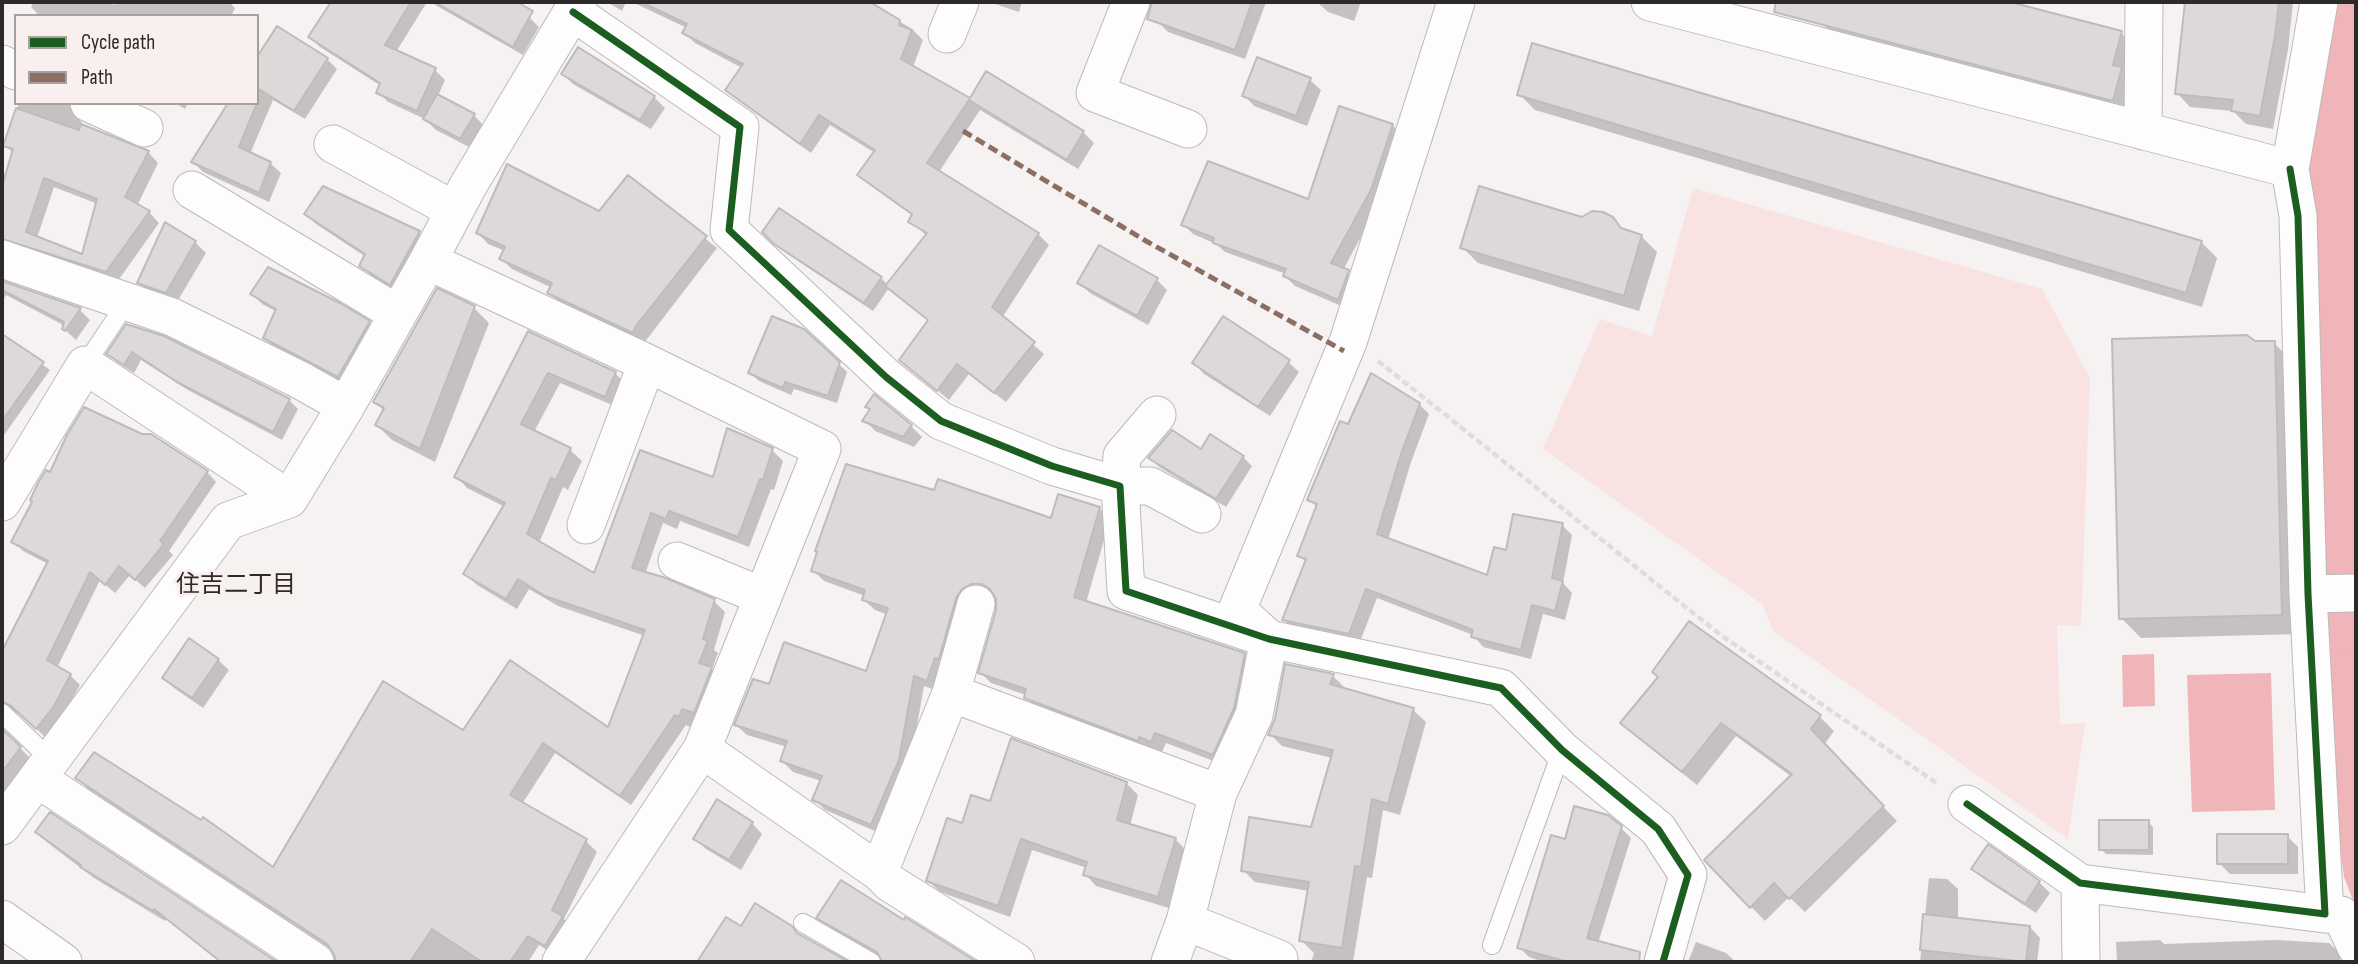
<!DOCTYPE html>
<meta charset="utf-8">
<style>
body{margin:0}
#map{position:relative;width:2358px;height:964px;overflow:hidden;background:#f7f2f2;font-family:"Sofia Sans Condensed",sans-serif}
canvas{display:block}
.frame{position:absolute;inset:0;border:4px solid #2d2929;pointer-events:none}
.legend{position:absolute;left:14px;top:14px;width:245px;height:91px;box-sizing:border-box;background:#faefef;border:2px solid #a8a0a0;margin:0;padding:9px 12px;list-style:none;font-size:21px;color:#2d2929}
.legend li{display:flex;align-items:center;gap:14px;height:35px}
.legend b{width:35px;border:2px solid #a8a0a0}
</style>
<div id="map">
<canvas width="2358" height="964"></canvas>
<div class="frame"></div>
<ul class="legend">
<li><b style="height:9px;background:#1b5e20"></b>Cycle path</li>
<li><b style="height:9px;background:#8d6e63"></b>Path</li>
</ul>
</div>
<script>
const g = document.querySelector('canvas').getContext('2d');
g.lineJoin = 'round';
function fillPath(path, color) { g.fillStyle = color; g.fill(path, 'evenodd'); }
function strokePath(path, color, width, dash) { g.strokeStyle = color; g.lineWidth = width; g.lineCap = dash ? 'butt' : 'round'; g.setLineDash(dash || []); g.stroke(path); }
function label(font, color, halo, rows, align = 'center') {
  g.font = font + ' "Sofia Sans Condensed","Noto Sans JP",sans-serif'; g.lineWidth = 6; g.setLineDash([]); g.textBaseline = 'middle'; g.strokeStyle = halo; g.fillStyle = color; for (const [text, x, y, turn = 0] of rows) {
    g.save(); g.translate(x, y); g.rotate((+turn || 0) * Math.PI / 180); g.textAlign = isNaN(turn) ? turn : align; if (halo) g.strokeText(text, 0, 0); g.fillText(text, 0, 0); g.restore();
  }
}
const green = new Path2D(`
 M 1693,188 L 2042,289 L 2090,378 L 2081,626 L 2057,625 L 2060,724 L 2085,723 L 2068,839 L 1773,631 L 1762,604 L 1543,449 L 1600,319 L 1652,336 Z`);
const water = new Path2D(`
 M 2353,531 L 2356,584 L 2356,908 L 2344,877 L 2333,798 L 2319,532 Z
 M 2154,654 L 2155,706 L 2123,707 L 2122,655 Z
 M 2271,673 L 2275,810 L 2192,812 L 2187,675 Z`);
const shadow = new Path2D(`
 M 33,2 L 107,2 L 115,5 L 116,2 L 229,2 L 235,8 L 231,16 L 35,16 L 37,13 L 31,7 Z
 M 333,2 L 427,2 L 396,52 L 435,70 L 445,80 L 438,96 L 474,115 L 484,126 L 471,148 L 436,130 L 425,119 L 388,102 L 378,92 L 381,86 L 320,47 L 310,37 Z
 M 430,2 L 505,2 L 529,17 L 539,27 L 523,55 Z
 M 607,2 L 626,2 L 622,11 Z
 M 632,2 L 766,2 L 765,4 L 877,8 L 912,29 L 923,40 L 913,67 L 970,100 L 1083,132 L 1094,143 L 1078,169 L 980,110 L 939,172 L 1038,234 L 1049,245 L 1002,318 L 1044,354 L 1006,402 L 969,374 L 949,400 L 901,360 L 930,322 L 889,288 L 873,311 L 786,253 L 764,232 L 881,278 L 888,285 L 927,236 L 910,221 L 913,216 L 870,185 L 859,175 L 875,153 L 830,125 L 811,153 L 738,100 L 727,89 L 742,68 L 695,43 L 684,33 L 687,28 Z
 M 989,2 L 1022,2 L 1019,12 Z
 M 1164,2 L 1266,2 L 1245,59 L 1168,32 L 1157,21 Z
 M 1317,2 L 1361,2 L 1354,21 L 1328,12 Z
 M 1803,2 L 2003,2 L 2121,33 L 2138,49 L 2129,116 L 1837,39 L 1821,23 L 1825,8 Z
 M 2187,2 L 2293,2 L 2288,50 L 2273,129 L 2246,124 L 2233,111 L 2190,107 L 2177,93 Z
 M 327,59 L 337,69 L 305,119 L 273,100 L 250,154 L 270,163 L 281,173 L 269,202 L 203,172 L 193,162 L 230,103 L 257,103 L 257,60 Z
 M 1258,59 L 1310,80 L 1321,90 L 1307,126 L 1254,106 L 1244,95 Z
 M 563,74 L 654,97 L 665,108 L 651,129 L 573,84 Z
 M 1519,94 L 2201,242 L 2217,258 L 2202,307 L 1535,110 Z
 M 19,103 L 81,103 L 78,117 L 85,128 L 148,152 L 158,163 L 137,206 L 149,212 L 159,223 L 117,282 L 2,252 L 2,192 L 14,154 L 5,145 ZM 54,187 L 98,204 L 84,256 L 37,238 Z
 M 175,103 L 188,103 L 185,109 Z
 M 1392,125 L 1402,135 L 1381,200 L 1343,270 L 1358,282 L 1348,309 L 1295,286 L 1285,276 L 1286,274 L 1225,252 L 1216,244 L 1193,234 L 1183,224 L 1309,201 Z
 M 628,177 L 717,248 L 644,343 L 560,303 L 549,293 L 552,288 L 512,269 L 501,259 L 505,251 L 488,244 L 478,233 L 599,214 Z
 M 306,214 L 419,232 L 430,243 L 401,294 L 372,276 L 361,266 L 366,257 L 316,224 Z
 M 1582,218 L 1612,219 L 1625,232 L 1641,236 L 1657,252 L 1639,311 L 1478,263 L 1462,247 Z
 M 195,242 L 206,253 L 177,302 L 150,293 L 139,283 Z
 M 1157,280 L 1167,290 L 1148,325 L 1090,293 L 1079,283 Z
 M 2,283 L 80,310 L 90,320 L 76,340 L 64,329 L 65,326 L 6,295 L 2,303 Z
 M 252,294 L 369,323 L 378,332 L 348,386 L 275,348 L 265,338 L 277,312 L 262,304 Z
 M 474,308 L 489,323 L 435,462 L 392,440 L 377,425 L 384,411 L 375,401 Z
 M 127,326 L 289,400 L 298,409 L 282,440 L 188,390 L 141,360 L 134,373 L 118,363 L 108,354 Z
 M 803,330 L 847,372 L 837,403 L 794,389 L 791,395 L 759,381 L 750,373 Z
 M 529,333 L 615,373 L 626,384 L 617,407 L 560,383 L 534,432 L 570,450 L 582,461 L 568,490 L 563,487 L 539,543 L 595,576 L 641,452 L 714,480 L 772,450 L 783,461 L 774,490 L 771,489 L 749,547 L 680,521 L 677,529 L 663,523 L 645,574 L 714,601 L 725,612 L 714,650 L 718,653 L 712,669 L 723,680 L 705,723 L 693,719 L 690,727 L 686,725 L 631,805 L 555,753 L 522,804 L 586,841 L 597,852 L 564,919 L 573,929 L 556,956 L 539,945 L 528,962 L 338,962 L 335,952 L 88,789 L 77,778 L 274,870 L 463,732 L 609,730 L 645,636 L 558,606 L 529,589 L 517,609 L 477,585 L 465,574 L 505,507 L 467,488 L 456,476 Z
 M 5,338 L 50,370 L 2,438 L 2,344 Z
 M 2254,343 L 2274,343 L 2294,363 L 2301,634 L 2141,638 L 2121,618 Z
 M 1288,362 L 1299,372 L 1270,416 L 1204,374 L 1194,363 Z
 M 1419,404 L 1429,414 L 1410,465 L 1388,540 L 1488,577 L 1508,552 L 1562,525 L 1572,535 L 1563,583 L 1572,593 L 1565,620 L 1543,614 L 1531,659 L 1483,647 L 1473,635 L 1377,598 L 1359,644 L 1294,630 L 1284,620 L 1306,562 L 1299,555 L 1318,508 L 1309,499 L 1348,426 Z
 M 867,407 L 911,426 L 922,437 L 914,447 L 875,431 L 865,420 L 871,411 Z
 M 1201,452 L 1243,457 L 1252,466 L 1226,507 L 1159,467 L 1150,458 Z
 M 207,472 L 216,482 L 169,551 L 173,555 L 145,588 L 130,575 L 115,593 L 100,580 L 57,668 L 70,675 L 80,685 L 63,716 L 46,738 L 21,714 L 10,711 L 2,719 L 2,664 L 9,655 L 48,564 L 23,551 L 14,541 Z
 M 935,493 L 1052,520 L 1099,508 L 1110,519 L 1086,603 L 1244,655 L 1255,666 L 1224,765 L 1166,743 L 1162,752 L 1150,747 L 1149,750 L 1037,708 L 1026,697 L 1026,695 L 991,683 L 980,672 L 998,610 L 998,599 L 995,594 L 983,594 L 938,691 L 924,686 L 909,771 L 882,834 L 825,810 L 814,799 L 821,781 L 793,772 L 782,761 L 787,747 L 747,735 L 736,725 L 770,686 L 867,673 L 888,615 L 875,610 L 864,600 L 865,596 L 824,581 L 813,570 Z
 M 1690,623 L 1820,717 L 1834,731 L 1824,745 L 1897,821 L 1805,912 L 1789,897 L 1765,921 L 1706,860 L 1792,777 L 1736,736 L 1697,785 L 1637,737 L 1622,723 L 1659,678 Z
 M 218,660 L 229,670 L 203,708 L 174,688 L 164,678 Z
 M 1333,676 L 1345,688 L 1344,690 L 1413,710 L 1426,722 L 1400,815 L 1383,810 L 1372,878 L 1367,877 L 1353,962 L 1311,962 L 1314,953 L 1301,940 L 1309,891 L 1255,882 L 1243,870 L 1312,829 L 1332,758 L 1282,746 L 1270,734 Z
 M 2,730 L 30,758 L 2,796 Z
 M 1126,783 L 1138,795 L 1130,826 L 1175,839 L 1187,851 L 1169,908 L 1096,886 L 1085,874 L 1087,868 L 1032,850 L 1010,917 L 940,892 L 928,881 L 963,825 Z
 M 50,814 L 274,962 L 221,962 L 166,919 L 165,921 L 94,878 L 48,843 L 37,832 Z
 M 2148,822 L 2153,827 L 2153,855 L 2106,854 L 2101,849 Z
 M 752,823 L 762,834 L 741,870 L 706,849 L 695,838 Z
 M 1621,828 L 1631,838 L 1598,943 L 1630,952 L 1640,962 L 1543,962 L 1529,957 L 1519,947 L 1566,841 Z
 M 2287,836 L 2298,847 L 2298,874 L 2230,874 L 2219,863 Z
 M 1974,869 L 2039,882 L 2050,893 L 2036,913 L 1984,879 Z
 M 1929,878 L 1947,879 L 1958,889 L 1958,920 L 2030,927 L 2040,938 L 2037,962 L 1920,962 Z
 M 819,917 L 904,923 L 906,920 L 974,962 L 884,962 L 882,958 L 829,927 Z
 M 741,928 L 801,937 L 845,962 L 709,962 L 703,956 Z
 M 2160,940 L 2164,944 L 2275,940 L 2329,943 L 2340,953 L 2340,962 L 2117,962 L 2116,942 Z
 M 1696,942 L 1726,953 L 1736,962 L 1688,962 Z`);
const river = new Path2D(`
 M 2332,623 L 2325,378 L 2338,132 L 2356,25`);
const building = new Path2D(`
 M 331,2 L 411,2 L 385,45 L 436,68 L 417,111 L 376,93 L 380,83 L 308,37 Z
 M 435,2 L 517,2 L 533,11 L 513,47 Z
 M 641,2 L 870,2 L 900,20 L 899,25 L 912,30 L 901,59 L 970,98 L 986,71 L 1084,131 L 1067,160 L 969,100 L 927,163 L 1039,233 L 992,307 L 1035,342 L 994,393 L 957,364 L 937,391 L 899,360 L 928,320 L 885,286 L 927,233 L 908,222 L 912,214 L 857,175 L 875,150 L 819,115 L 800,144 L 725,90 L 743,64 L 682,33 L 687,24 Z
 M 1152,2 L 1252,2 L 1235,50 L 1147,19 Z
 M 1776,2 L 2010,2 L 2122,31 L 2113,65 L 2122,67 L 2113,101 L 1774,12 Z
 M 2185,2 L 2279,2 L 2275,36 L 2260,116 L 2231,111 L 2233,100 L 2175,94 Z
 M 277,26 L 328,58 L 294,111 L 257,88 L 257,57 Z
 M 1532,43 L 2202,241 L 2186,293 L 1517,95 Z
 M 578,47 L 655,96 L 640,120 L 561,74 Z
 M 1257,57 L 1311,78 L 1296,116 L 1242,96 Z
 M 437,94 L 475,114 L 460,139 L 423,119 Z
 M 228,103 L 257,103 L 239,147 L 271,162 L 259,193 L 191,162 Z
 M 1339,106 L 1393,124 L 1371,190 L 1331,263 L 1349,270 L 1338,300 L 1283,276 L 1286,269 L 1213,243 L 1214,238 L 1181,225 L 1208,161 L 1308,199 Z
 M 16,108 L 79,130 L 81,124 L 149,151 L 125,197 L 150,211 L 106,272 L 2,239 L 2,186 L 13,149 L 3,146 ZM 44,178 L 97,199 L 82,254 L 26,232 Z
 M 507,164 L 599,211 L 628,175 L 707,236 L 636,326 L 633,333 L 547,293 L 552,283 L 499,259 L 505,247 L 476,233 Z
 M 323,186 L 420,231 L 390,285 L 359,266 L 365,254 L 304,214 Z
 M 1479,186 L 1582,217 L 1592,211 L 1603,212 L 1613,217 L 1621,228 L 1642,235 L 1624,296 L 1460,248 Z
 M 779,208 L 882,277 L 864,303 L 774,244 L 762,232 Z
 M 165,222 L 196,241 L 166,293 L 137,283 Z
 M 1099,245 L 1158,278 L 1137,316 L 1077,283 Z
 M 268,267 L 340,303 L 370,321 L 338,377 L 263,338 L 276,309 L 250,294 Z
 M 2,281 L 81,308 L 65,331 L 62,329 L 64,322 L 2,290 Z
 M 437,288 L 475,306 L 420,449 L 375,425 L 384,408 L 373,402 Z
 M 772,316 L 804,329 L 840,362 L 828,396 L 785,382 L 783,388 L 748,373 Z
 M 1223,316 L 1290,360 L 1258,407 L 1192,363 Z
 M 126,324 L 164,336 L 290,399 L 273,432 L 177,382 L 132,352 L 124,365 L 106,354 Z
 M 528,331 L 616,372 L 605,397 L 548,373 L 521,424 L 571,448 L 556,480 L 551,478 L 527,534 L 594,573 L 640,450 L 713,477 L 727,428 L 773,448 L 763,480 L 760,479 L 738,537 L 669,511 L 666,519 L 651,513 L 632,568 L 666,578 L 715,599 L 703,639 L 708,641 L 699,663 L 712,667 L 694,713 L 682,709 L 679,717 L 675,715 L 620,796 L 543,743 L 510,795 L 587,839 L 552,910 L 563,916 L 545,946 L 528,936 L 510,962 L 482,962 L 432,929 L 410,962 L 336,962 L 333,952 L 327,944 L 75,778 L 94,752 L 201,820 L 203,817 L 273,867 L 383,681 L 463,730 L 510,660 L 608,727 L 645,630 L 545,596 L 518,579 L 506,599 L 463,574 L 505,503 L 454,477 Z
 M 2,334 L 44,362 L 2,421 Z
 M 2247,335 L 2255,341 L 2275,341 L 2282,615 L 2119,619 L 2112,339 Z
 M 1371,373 L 1420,403 L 1401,454 L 1377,534 L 1487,575 L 1494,547 L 1506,550 L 1513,514 L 1563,523 L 1552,578 L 1563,581 L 1555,611 L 1532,605 L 1521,650 L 1471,637 L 1473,630 L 1366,589 L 1349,634 L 1282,620 L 1306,559 L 1297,556 L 1317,504 L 1307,500 L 1340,421 L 1348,424 Z
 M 874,394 L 912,425 L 903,437 L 862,421 L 870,409 L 865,407 Z
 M 84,407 L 142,434 L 151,434 L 208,471 L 160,541 L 164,544 L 135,580 L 119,566 L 105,585 L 90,572 L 47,660 L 71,674 L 54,706 L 36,729 L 10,705 L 2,702 L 2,651 L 48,561 L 11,542 L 32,502 L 30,500 L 39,481 L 46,470 L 50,472 L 67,435 Z
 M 1172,430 L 1201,449 L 1210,434 L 1244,456 L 1216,499 L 1148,458 Z
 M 846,464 L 934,490 L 938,479 L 1051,518 L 1058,494 L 1100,507 L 1074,597 L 1245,653 L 1234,708 L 1213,755 L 1155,733 L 1151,742 L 1139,737 L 1138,741 L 1024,698 L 1026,689 L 978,673 L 996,610 L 996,599 L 990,589 L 982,584 L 971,584 L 962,589 L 956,598 L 939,659 L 935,658 L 927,681 L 914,676 L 899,760 L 871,825 L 812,800 L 822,776 L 780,761 L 787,741 L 734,725 L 753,679 L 769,684 L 784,642 L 866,671 L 888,608 L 862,600 L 865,590 L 811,571 L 817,552 L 815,551 Z
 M 1689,621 L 1821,715 L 1811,729 L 1884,806 L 1789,899 L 1774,883 L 1750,908 L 1704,860 L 1792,774 L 1721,723 L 1682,772 L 1620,723 L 1658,677 L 1652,672 Z
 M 189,638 L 219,659 L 192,698 L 162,678 Z
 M 1285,664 L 1334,674 L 1330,684 L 1414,708 L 1388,804 L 1372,799 L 1361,867 L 1355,866 L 1342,948 L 1299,941 L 1309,882 L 1241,871 L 1249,817 L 1311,827 L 1333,750 L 1268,735 L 1275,719 Z
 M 2,729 L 21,747 L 2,772 Z
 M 1011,738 L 1127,782 L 1117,820 L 1176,838 L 1158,897 L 1083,875 L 1087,862 L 1021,839 L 998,906 L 926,881 L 947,818 L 962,823 L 971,795 L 990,801 Z
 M 717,799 L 753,822 L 729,860 L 693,839 Z
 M 1574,806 L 1608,815 L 1622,826 L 1587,938 L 1640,952 L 1639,962 L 1568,962 L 1517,948 L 1551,835 L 1565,839 Z
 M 50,812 L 277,962 L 221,962 L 154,909 L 153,911 L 80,867 L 81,865 L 35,832 Z
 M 2099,820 L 2149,820 L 2149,850 L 2099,850 Z
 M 2217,834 L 2288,834 L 2288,864 L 2217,864 Z
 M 1988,844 L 2040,881 L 2025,904 L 1971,869 Z
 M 841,880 L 904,920 L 905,917 L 977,962 L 882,962 L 877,952 L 816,918 Z
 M 755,903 L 792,926 L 797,933 L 849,962 L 697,962 L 726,917 L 741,926 Z
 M 1923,914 L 2030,926 L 2026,962 L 1920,950 Z`);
const path = new Path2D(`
 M 1378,361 L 1722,636 L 1938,784`);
const lane = new Path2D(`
 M 85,365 L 127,302
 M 2,713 L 51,760
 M 803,923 L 871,962
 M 1492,945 L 1562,750`);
const street = new Path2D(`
 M 1131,2 L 1095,93 L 1188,129
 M 1650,2 L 2290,169 L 2319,2
 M 573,12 L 740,127 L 729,230 L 886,377 L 941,421 L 1052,466 L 1120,486 L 1126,591 L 1269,639 L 1501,688 L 1562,750 L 1658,829 L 1688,875 L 1663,962
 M 947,34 L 960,2
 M 2,64 L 16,71
 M 89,103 L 144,128
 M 2143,131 L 2144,2
 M 333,144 L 454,210
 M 192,190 L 398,314
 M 2,259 L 172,317 L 300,380 L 346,406
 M 428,261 L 647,363 L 586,525
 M 1157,415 L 1122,456 L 1120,486 L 1150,486 L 1202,514
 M 2,502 L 85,365 L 289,499
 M 677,561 L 762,596
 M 2308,594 L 2356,593
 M 951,693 L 976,604
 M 702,749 L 879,872 L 951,693 L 1218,793
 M 38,779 L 315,962
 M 1967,804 L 2080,883 L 2325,914 L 2308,594 L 2298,216 L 2290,169
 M 2,826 L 228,521 L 289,499 L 346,406 L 428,261 L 469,184 L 578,2
 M 879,872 L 890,883 L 1016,962
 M 2080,883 L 2081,962
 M 2325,914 L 2341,915 L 2356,947
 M 2,919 L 63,962
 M 1185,921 L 1279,959
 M 561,962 L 702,749 L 822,449 L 647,363
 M 1170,962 L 1185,921 L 1218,793 L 1254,715 L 1269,639 L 1237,610 L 1348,342 L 1456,2`);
const quiet = new Path2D(`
 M 963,131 L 1146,241 L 1344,351`);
const cycleway = new Path2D(`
 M 573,12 L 740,127 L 729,230 L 886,377 L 941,421 L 1052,466 L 1120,486 L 1126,591 L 1269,639 L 1501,688 L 1562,750 L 1658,829 L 1688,875 L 1663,962
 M 1967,804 L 2080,883 L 2325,914 L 2308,594 L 2298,216 L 2290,169`);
const neighbourhoodNames = [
 ["住吉二丁目",236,586]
];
fillPath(green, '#f9e2e2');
fillPath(water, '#f0b5b9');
fillPath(shadow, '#0003');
strokePath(river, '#f0b5b9', 66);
fillPath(building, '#ddd9d9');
strokePath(building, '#bfbbbb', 2);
strokePath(lane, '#bdb9b9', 20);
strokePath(street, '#bdb9b9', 39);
strokePath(path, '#dedcdc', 4.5, [7, 3.5]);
strokePath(lane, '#fefdfd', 18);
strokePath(street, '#fefdfd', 37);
strokePath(quiet, '#8d6e63', 5, [10, 5]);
strokePath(cycleway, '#1b5e20', 7);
label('24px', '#2d2929', '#faefef', neighbourhoodNames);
</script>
